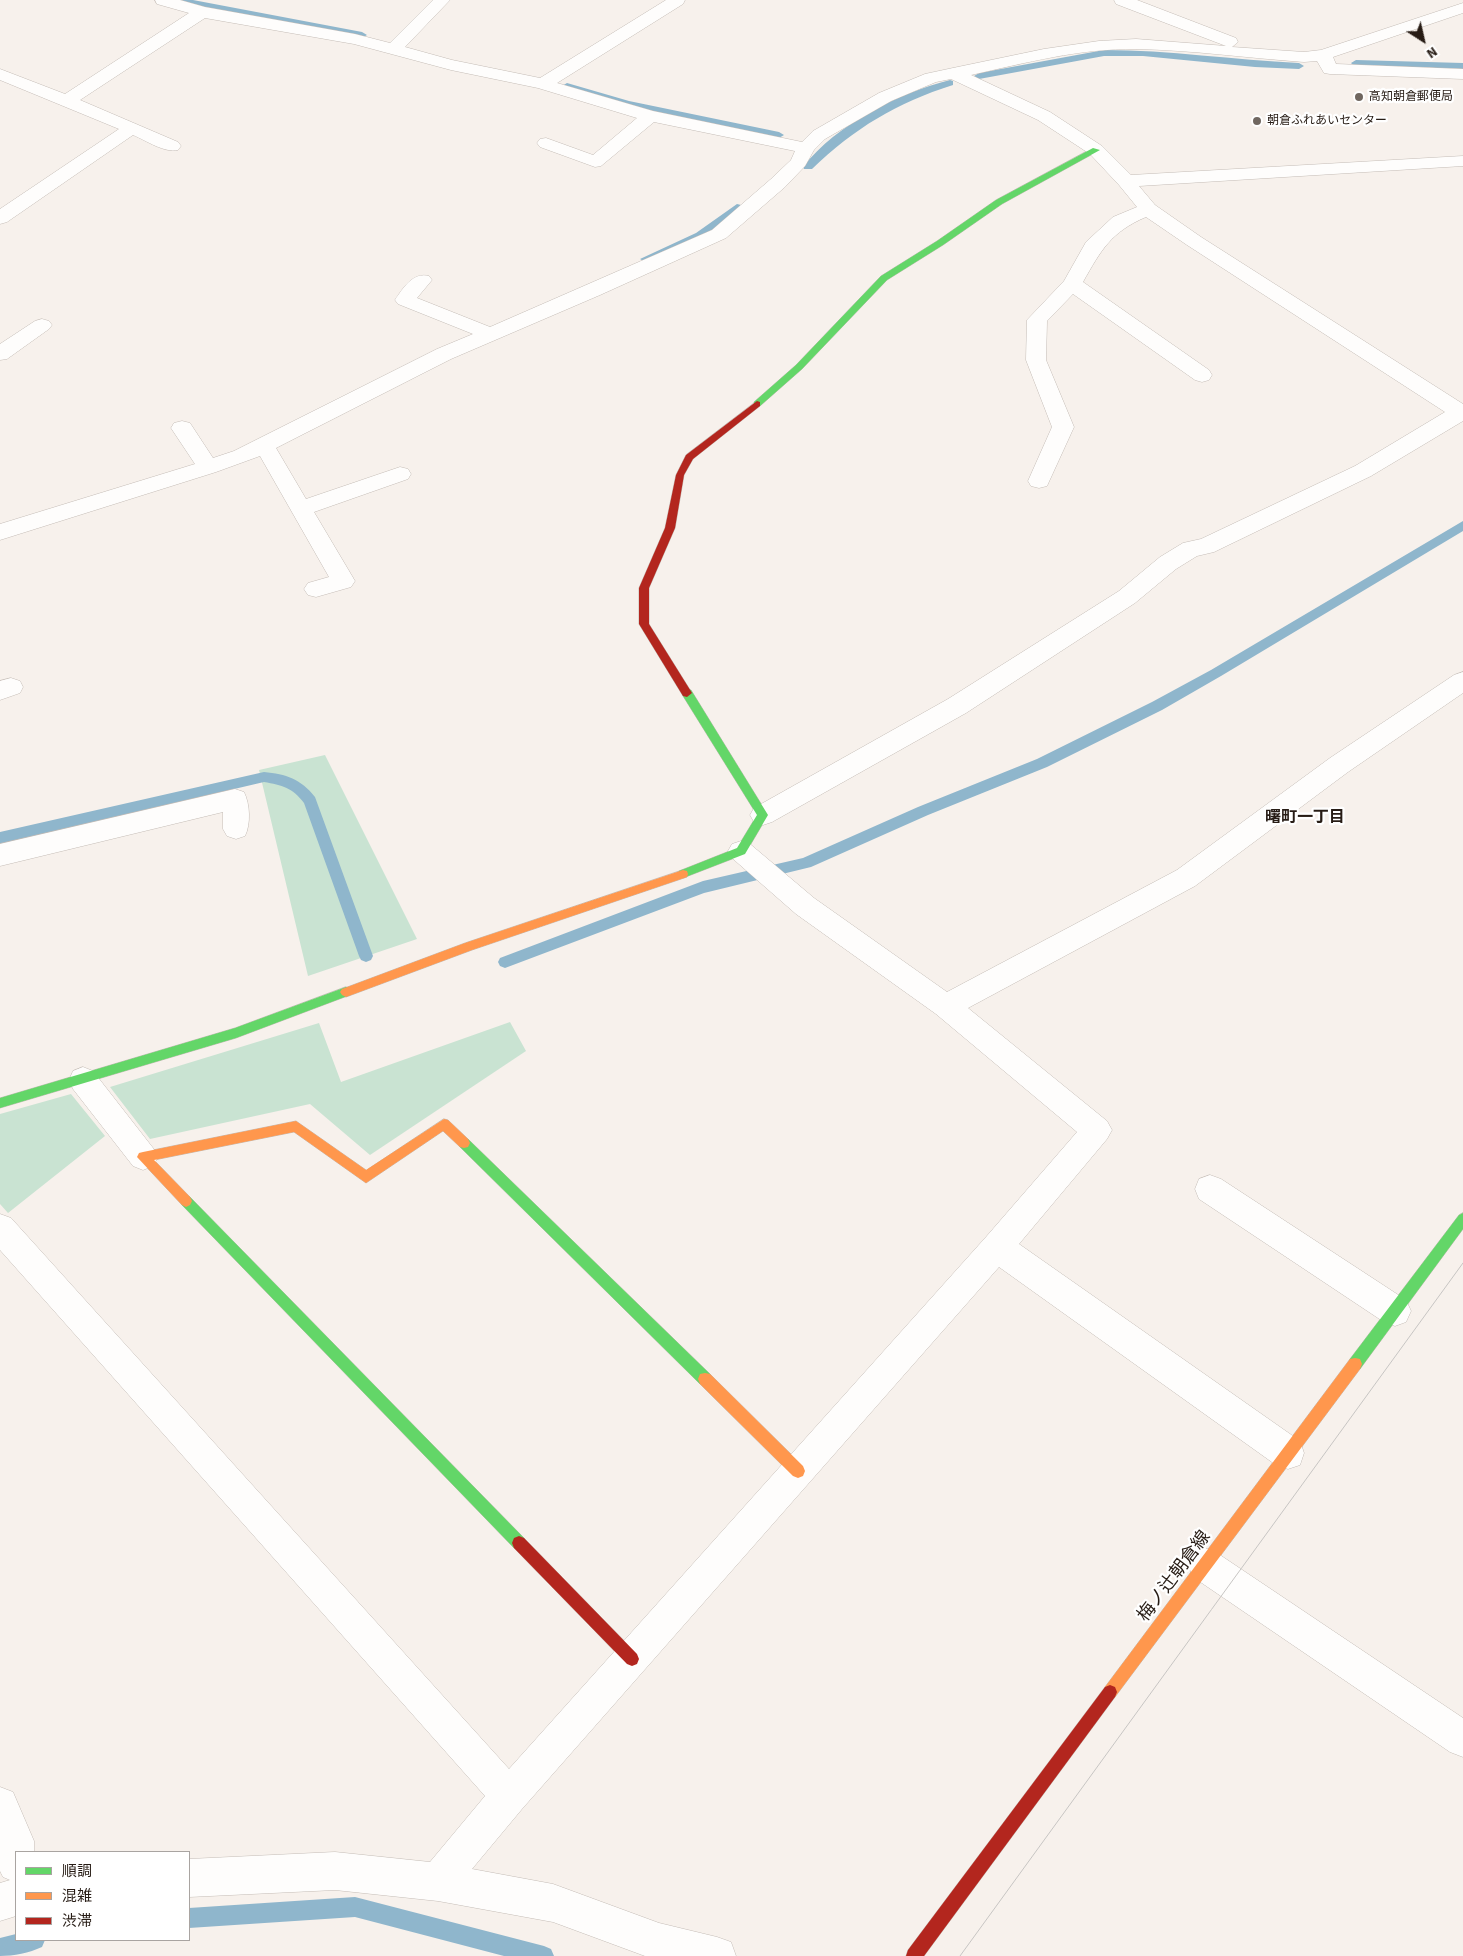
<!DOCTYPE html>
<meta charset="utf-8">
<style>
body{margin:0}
#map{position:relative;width:1463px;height:1956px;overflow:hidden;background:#f7f1ec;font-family:"Source Sans 3","Noto Sans JP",sans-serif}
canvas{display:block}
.legend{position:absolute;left:15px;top:1851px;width:175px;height:90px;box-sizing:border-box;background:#fff;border:1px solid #a9a4a1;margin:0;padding:6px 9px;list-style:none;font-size:15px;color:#271c15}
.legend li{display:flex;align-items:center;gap:10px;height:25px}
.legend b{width:25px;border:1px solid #a9a4a1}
.north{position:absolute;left:1398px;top:15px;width:50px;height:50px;-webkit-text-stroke:4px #fff;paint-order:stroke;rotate:145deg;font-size:14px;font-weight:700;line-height:20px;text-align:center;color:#271c15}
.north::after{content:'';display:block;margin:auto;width:18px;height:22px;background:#271c15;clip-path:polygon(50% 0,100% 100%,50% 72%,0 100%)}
</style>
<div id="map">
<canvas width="1463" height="1956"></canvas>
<ul class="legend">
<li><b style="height:6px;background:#63d668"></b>順調</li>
<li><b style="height:6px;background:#ff974d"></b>混雑</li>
<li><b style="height:6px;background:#b3261e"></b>渋滞</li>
</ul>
<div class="north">N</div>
</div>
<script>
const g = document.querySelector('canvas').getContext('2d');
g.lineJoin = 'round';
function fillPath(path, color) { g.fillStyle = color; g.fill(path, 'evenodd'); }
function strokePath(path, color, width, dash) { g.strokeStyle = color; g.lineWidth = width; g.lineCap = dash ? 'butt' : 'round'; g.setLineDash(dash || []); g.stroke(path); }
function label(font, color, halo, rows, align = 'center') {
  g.font = font + ' "Source Sans 3","Noto Sans JP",sans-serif'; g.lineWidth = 4.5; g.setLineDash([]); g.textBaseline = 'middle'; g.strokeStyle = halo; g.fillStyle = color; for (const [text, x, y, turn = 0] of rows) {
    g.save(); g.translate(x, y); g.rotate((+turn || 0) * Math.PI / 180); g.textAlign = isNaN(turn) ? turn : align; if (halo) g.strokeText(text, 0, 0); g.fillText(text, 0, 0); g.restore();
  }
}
const green = new Path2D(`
 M 325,755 L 417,939 L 308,976 L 259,770 Z
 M 510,1022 L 526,1051 L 370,1155 L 310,1104 L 150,1139 L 110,1087 L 319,1023 L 341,1082 Z
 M 71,1094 L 105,1136 L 8,1213 L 0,1204 L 0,1114 Z`);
const stream = new Path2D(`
 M 178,0 L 193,0 L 362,32 L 367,35 L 362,38 L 213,11 Z
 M 1104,50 C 1169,50 1234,60 1299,63 L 1304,66 L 1299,69 L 1255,67 L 1143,56 L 1104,56 L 979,79 L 974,76 L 979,73 Z
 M 1356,60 L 1463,63 L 1463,69 L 1353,65 L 1351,63 Z
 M 950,80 L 953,81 L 953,85 C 896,103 855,128 812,169 L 804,169 L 803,167 C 837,124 898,93 950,80 Z
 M 567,83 L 629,101 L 779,132 L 784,135 L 779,138 L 627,107 L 564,88 L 562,86 Z
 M 737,204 L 741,205 L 742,207 L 741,209 L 704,237 L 649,261 L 645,262 L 640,259 L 696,233 Z
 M 1463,521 L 1463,531 L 1221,676 L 1162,710 L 1047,767 L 928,815 L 811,867 L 704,893 L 505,968 L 500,966 L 498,962 L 500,958 L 703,881 L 803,858 L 918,807 L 1037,759 L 1152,702 L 1211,670 Z
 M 264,772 C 286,774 301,779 315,797 L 373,956 L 371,960 L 366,962 L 361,960 L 359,956 L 304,803 C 293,788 282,785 264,782 L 0,844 L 0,832 Z
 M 355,1897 L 544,1946 L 551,1949 L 554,1956 L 504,1956 L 355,1917 L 189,1928 L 189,1908 Z
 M 16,1934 L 16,1940 L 45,1940 L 42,1947 C 29,1953 14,1956 0,1956 L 0,1938 Z`);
const street = new Path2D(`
 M 155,0 L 180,0 L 205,7 L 355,34 L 390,43 L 433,0 L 450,0 L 405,47 L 452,60 L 540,78 L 666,0 L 685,0 L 683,4 L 557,83 L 653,111 L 802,142 L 813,131 L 879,93 L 925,74 L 953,68 L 1044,49 L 1099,41 L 1136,39 L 1226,46 L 1116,4 L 1114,0 L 1137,0 L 1236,38 L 1238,42 L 1232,47 L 1304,52 L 1321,50 L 1463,3 L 1463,13 L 1333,57 L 1336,64 L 1463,69 L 1463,79 L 1330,74 L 1324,73 L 1317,61 L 1304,62 C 1248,58 1192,50 1136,49 C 1081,48 1025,63 971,75 L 1050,112 L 1102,146 L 1131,175 L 1463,156 L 1463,166 L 1139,186 L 1155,205 L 1201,237 L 1463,404 L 1463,421 L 1371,476 L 1214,552 L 1197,556 L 1176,569 L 1135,603 L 966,713 L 772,822 L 763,825 L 754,822 L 750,815 L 754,808 L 948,699 L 1119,591 L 1160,557 L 1183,543 L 1201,539 L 1355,466 L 1445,412 L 1187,245 L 1146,217 C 1111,232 1101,250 1083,282 L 1209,370 L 1212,375 L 1209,380 L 1202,382 L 1195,380 L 1073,294 L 1047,321 L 1046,360 L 1074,427 L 1047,486 L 1039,488 L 1031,486 L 1028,481 L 1052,427 L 1026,360 L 1027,320 L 1064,281 L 1086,242 L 1113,217 L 1137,207 L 1119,185 L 1090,154 L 1038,120 L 951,79 L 936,82 L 891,101 L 825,139 L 814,150 L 805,166 L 785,187 L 726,238 L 600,295 L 451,359 L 276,448 L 306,499 L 400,467 L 408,469 L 411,474 L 408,479 L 314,512 L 355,581 L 351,587 L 316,597 L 308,595 L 304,589 L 308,583 L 329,577 L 260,456 L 216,472 L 0,540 L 0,524 L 195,464 L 171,428 L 174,423 L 182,421 L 190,423 L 213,458 L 234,451 L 437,349 L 473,334 L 398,304 L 395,300 C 403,288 413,272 429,276 L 432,280 L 417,298 L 490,327 L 712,230 L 771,179 L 791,160 L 795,151 L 654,122 L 601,166 L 595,167 L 540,147 L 537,143 L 540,139 L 546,138 L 593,155 L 637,118 L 538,88 L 451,70 L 354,44 L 205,18 L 80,100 L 178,142 L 181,146 L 178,150 C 164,153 147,141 133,135 L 7,222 L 0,224 L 0,209 L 119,129 L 0,80 L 0,69 L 65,94 L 189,13 L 157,4 Z
 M 42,319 L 49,321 L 52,325 L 49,329 L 7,359 L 0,360 L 0,344 L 35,321 Z
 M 1463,672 L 1463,693 L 1348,772 L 1195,886 L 968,1008 L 1107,1121 L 1112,1130 L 1107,1139 L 1019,1244 L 1300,1441 L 1304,1453 L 1300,1465 L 1288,1469 L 1276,1465 L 999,1267 L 522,1809 L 472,1869 L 553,1884 L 659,1923 L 717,1937 L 731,1942 L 736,1956 L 645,1956 L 553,1922 L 438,1901 L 335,1890 L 189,1897 L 189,1859 L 335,1852 L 430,1862 L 485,1796 L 0,1250 L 0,1214 L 11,1218 L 509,1769 L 986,1237 L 1077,1132 L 936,1014 L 796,914 L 732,858 L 728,851 L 732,844 L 741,841 L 750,844 L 814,898 L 947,992 L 1177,870 L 1330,758 L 1454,675 Z
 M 11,678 L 20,681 L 23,687 L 20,693 L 0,700 L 0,681 Z
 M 235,789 L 244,792 C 250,804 251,824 245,836 L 236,839 L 227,836 L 223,829 L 223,812 L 0,866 L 0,844 Z
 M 83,1067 L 93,1071 L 153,1148 L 158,1157 L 153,1166 L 143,1170 L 133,1166 L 73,1089 L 69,1080 L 73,1071 Z
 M 1210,1175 L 1221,1179 L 1406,1300 L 1411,1311 L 1406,1322 L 1395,1326 L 1384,1322 L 1199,1199 L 1195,1189 L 1199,1179 Z
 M 1205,1548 L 1217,1553 L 1463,1718 L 1463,1757 L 1450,1752 L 1193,1577 L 1188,1565 L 1193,1553 Z
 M 0,1787 L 13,1792 L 34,1841 L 34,1852 L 16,1852 L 16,1916 L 0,1921 L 0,1883 L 10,1880 L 3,1877 L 0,1871 Z`);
const fast = new Path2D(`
 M 1093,148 L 1100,150 L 1002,204 L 943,245 L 887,280 L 802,369 L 760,406 L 754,406 L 754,402 L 796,365 L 881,276 L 937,241 L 996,200 Z
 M 687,689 L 691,690 L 768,815 L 745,854 L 683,878 L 679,877 L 678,874 L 679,871 L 737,848 L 757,815 L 683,696 L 682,693 L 683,690 Z
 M 346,987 L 350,989 L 352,992 L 350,995 L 236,1038 L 0,1108 L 0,1098 L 235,1028 Z
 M 464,1138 L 468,1139 L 710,1374 L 712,1379 L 710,1384 L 705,1385 L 700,1384 L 460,1147 L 458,1143 L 460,1139 Z
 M 186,1195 L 190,1197 L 524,1538 L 526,1543 L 524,1548 L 519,1550 L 514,1548 L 182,1205 L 180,1201 L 182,1197 Z
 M 1463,1213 L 1463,1229 L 1360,1369 L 1355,1370 L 1350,1369 L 1348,1364 L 1350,1359 L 1459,1215 Z`);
const slow = new Path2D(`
 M 683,870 L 687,871 L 688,874 L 687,877 L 472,950 L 346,997 L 342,995 L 340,992 L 342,989 L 465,943 Z
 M 444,1119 L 448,1120 L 468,1139 L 470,1143 L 468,1147 L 464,1148 L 460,1147 L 443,1131 L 366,1183 L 294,1132 L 154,1160 L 190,1197 L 192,1201 L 190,1205 L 186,1207 L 182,1205 L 137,1157 L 139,1153 L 143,1152 L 296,1121 L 366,1170 Z
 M 1355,1358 L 1360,1359 L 1362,1364 L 1360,1369 L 1115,1697 L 1110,1699 L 1105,1697 L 1103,1692 L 1105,1687 L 1350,1359 Z
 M 705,1373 L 710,1374 L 803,1466 L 805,1471 L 803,1476 L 798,1478 L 793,1476 L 700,1384 L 698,1379 L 700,1374 Z`);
const jam = new Path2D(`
 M 757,401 L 760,402 L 760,406 L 693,459 L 684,475 L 675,528 L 649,588 L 649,624 L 692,693 L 687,697 L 683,696 L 639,624 L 639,588 L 665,528 L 676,475 L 686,455 Z
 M 519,1536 L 524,1538 L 637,1654 L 639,1659 L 637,1664 L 632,1666 L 627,1664 L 514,1548 L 512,1543 L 514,1538 Z
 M 1110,1685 L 1115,1687 L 1117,1692 L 1115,1697 L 924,1956 L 906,1956 L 908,1950 L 1105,1687 Z`);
const tram = new Path2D(`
 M 960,1956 L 1463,1263`);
const markers = [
 [1359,97,5,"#706760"],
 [1257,121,5,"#706760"]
];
const farPoinames = [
 ["高知朝倉郵便局",1369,97],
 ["朝倉ふれあいセンター",1267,121]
];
const neighbourhoodNames = [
 ["曙町一丁目",1305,818]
];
const nearStreetnames = [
 ["梅ノ辻朝倉線",1175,1577,-53]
];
fillPath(green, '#c9e3d2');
fillPath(stream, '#8fb6cc');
strokePath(street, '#c4bcb6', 1);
strokePath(fast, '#c4bcb6', 1);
strokePath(slow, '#c4bcb6', 1);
strokePath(jam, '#c4bcb6', 1);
fillPath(street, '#fefdfc');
fillPath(fast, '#63d668');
fillPath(slow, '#ff974d');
fillPath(jam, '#b3261e');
strokePath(tram, '#c7c5c3', 1);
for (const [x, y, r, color] of markers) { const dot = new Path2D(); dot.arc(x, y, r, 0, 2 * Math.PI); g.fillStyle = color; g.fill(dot); strokePath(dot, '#fff', 2); }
label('12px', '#271c15', '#fff', farPoinames, 'left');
label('bold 16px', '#271c15', '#fff', neighbourhoodNames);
label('18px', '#271c15', '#fff', nearStreetnames);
</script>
